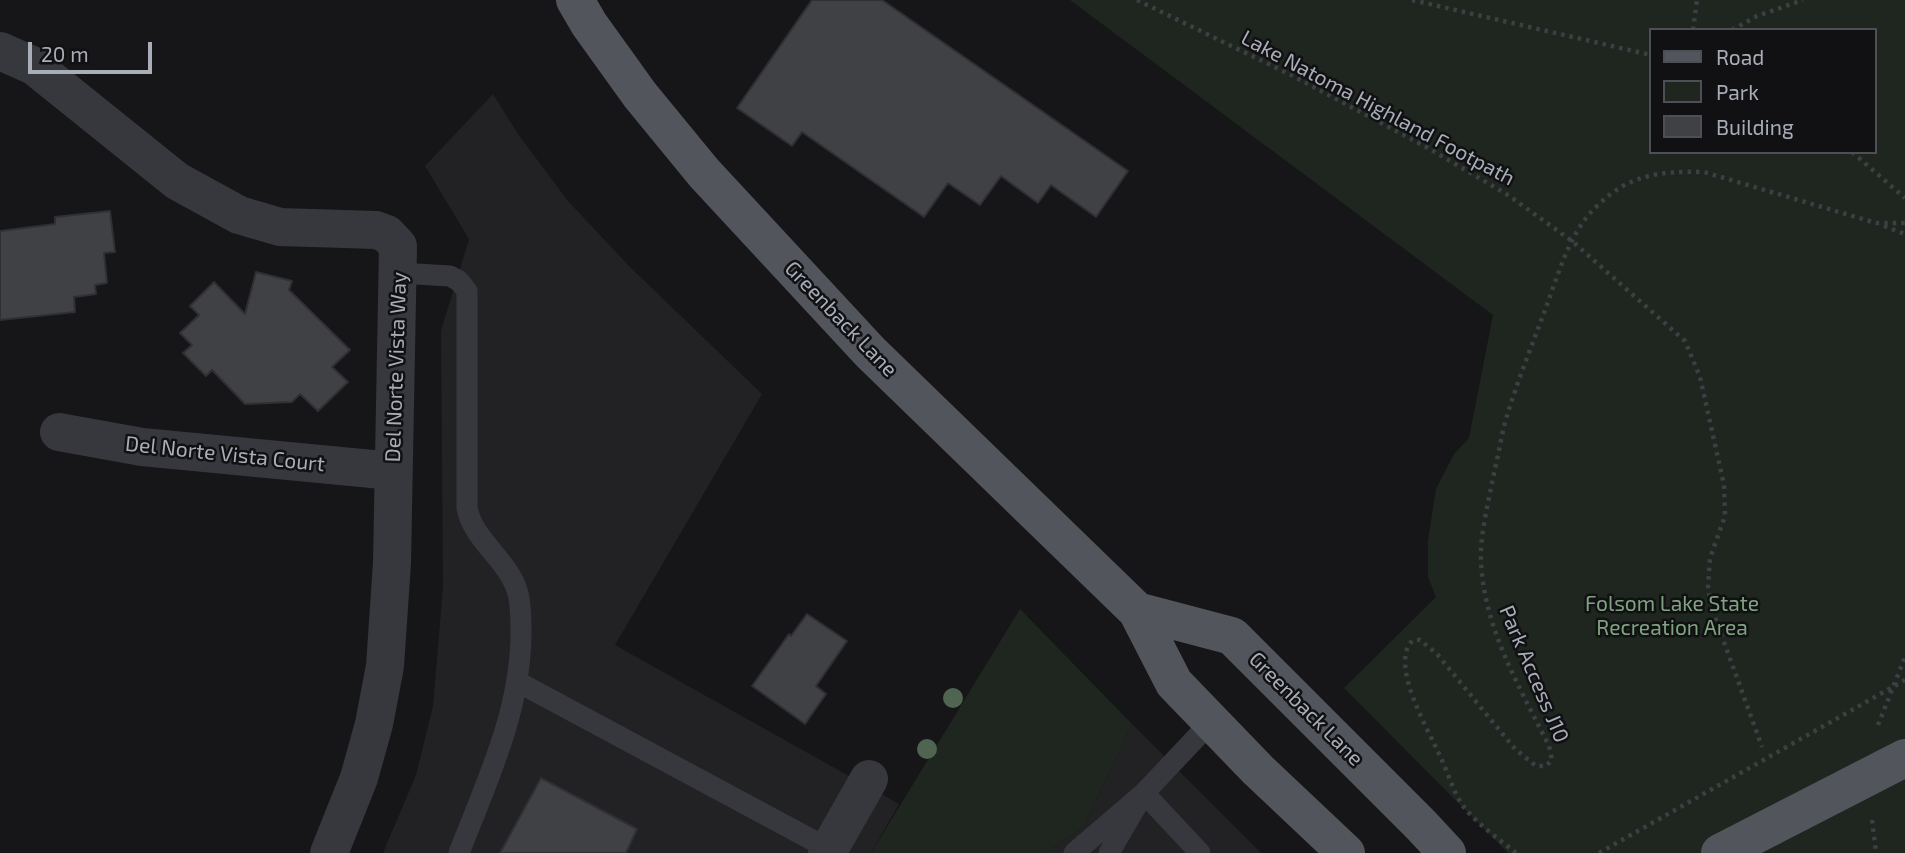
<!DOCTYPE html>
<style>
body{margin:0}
#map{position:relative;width:1905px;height:853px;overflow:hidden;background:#161618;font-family:"Exo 2",sans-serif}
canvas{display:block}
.legend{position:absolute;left:1649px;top:28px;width:228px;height:126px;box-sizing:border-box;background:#111113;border:2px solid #4d4f55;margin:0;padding:9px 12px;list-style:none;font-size:21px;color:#a8adb8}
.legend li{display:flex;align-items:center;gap:14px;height:35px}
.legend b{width:35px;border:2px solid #4d4f55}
.scale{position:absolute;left:28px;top:42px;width:124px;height:32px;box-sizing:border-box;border:4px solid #a8adb8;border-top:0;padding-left:9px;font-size:21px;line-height:24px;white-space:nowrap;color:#a8adb8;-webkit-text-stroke:5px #111113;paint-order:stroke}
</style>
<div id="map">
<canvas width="1905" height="853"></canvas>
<ul class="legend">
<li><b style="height:9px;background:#53555c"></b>Road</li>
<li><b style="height:19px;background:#1e261f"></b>Park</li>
<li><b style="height:19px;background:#404145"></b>Building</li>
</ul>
<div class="scale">20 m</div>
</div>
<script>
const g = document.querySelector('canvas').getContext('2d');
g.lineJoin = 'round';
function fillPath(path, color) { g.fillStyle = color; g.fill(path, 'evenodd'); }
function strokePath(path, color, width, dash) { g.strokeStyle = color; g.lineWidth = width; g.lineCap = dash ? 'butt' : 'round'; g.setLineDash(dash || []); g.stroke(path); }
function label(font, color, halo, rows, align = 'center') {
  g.font = font + ' "Exo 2",sans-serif'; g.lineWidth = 5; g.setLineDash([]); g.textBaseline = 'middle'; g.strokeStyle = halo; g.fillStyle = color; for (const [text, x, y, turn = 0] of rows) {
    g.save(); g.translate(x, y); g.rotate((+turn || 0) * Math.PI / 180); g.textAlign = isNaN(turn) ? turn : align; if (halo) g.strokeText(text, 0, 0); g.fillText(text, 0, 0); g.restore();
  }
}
const built = new Path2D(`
 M 493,94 L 518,134 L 568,201 L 630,267 L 762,394 L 615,645 L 899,804 L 871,853 L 383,853 L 416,775 L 433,706 L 443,587 L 441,331 L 469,239 L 425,166 Z
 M 1132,724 L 1261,853 L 1045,853 L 1083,828 Z`);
const green = new Path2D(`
 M 1070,0 L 1905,0 L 1905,853 L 1508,853 L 1344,688 L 1436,597 L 1428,577 L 1428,540 L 1436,489 L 1454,454 L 1469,438 L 1493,315 ZM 1651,30 L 1875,30 L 1875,152 L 1651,152 Z
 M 1020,609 L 1132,724 L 1083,828 L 1045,853 L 871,853 Z`);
const building = new Path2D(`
 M 812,0 L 882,0 L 1128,171 L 1096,217 L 1051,185 L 1038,203 L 1001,176 L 980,205 L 948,183 L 924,217 L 802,132 L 792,146 L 737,108 Z
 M 110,211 L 115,252 L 104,253 L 107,283 L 95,285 L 96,294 L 74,297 L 75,312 L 0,320 L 0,231 L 55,224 L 55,217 Z
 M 256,272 L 292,281 L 289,290 L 350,350 L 332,367 L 348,382 L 318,411 L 300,394 L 292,402 L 245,404 L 212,370 L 206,376 L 183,353 L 192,345 L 180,333 L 199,315 L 190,306 L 214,282 L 245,314 Z
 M 807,614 L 847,641 L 816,686 L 826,694 L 805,724 L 752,686 L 789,634 L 791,636 Z
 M 541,778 L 637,829 L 626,853 L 500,853 Z`);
const path = new Path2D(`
 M 1137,0 L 1291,75 L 1428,148 L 1508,195 L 1572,241 L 1685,341 L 1700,377 L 1724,485 L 1725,516 L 1710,558 L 1708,586 L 1711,606 L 1762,747
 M 1412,0 L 1651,55
 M 1693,30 L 1697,0
 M 1732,30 L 1757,16 L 1803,0
 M 1852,152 L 1905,198
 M 1884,226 L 1905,234
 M 1878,725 L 1905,657
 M 1872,820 L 1876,853
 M 1516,853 C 1499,839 1477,824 1463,806 C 1453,792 1448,772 1440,756 C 1429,731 1388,663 1413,640 L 1420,640 L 1437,654 L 1515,749 L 1536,766 L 1546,766 L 1552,760 L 1549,746 C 1520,688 1484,628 1481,562 C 1480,536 1487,508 1492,483 C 1496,464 1500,445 1504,426 C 1515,387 1531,348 1545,310 C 1558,276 1569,232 1597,206 C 1629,174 1661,171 1704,172 L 1876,223 L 1905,223`);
const lane = new Path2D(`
 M 399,273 L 450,276 L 459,281 L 467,291 L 467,508 C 473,540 507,559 517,590 C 521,602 521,619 521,632 C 521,711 487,781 459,853
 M 518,682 L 829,849
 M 1074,853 L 1144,793 L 1200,853
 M 1109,853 L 1144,793 L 1211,722`);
const street = new Path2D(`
 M 0,51 L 34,66 L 177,181 L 239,215 L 280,227 L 376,230 L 387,234 L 398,246 L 392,563 L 385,666 L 374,724 L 359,778 L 329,853
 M 59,432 L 142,447 L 393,471
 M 827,853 L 869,779`);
const primary = new Path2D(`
 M 575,0 L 589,24 L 640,95 L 704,173 L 870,352 L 1137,611 L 1174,683 L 1258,770 L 1346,853
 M 1137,611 L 1232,636 L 1421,825 L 1447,853`);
const pathBridge = new Path2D(`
 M 1599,853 L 1905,680`);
const primaryBridge = new Path2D(`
 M 1720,853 L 1905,758`);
const trees = [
 [953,698],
 [927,749]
];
const streetNames = [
 ["Lake Natoma Highland Footpath",1378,108,28],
 ["Greenback Lane",841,319,46],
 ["Del Norte Vista Way",396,367,-88],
 ["Del Norte Vista Court",225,454,6],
 ["Park Access J10",1534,674,67],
 ["Greenback Lane",1306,709,45]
];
const parkNames = [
 ["Folsom Lake State",1672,604],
 ["Recreation Area",1672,628]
];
fillPath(built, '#222225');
fillPath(green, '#1e261f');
fillPath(building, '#404145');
strokePath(building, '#303034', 2);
strokePath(path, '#3d3f44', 4.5, [3.5, 5]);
strokePath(lane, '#37383d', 21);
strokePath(street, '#37383d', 38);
strokePath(primary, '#53555c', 38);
strokePath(pathBridge, '#3d3f44', 4.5, [3.5, 5]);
strokePath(primaryBridge, '#53555c', 38);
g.fillStyle = '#506452';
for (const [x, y] of trees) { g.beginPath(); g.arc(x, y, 10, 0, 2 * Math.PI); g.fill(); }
label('21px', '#a8adb8', '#111113', streetNames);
label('21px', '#7fa381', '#111113', parkNames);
</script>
